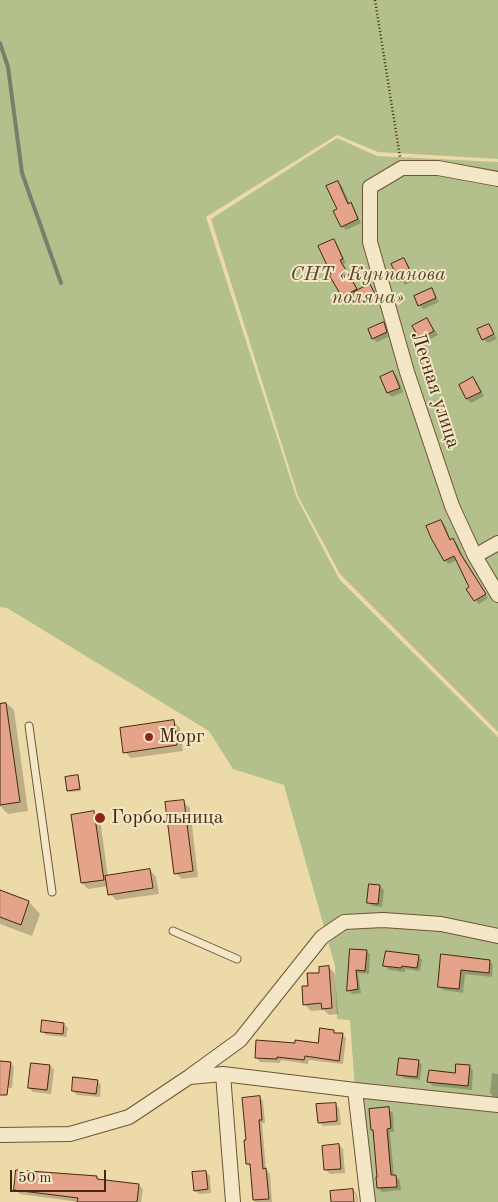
<!DOCTYPE html>
<meta charset="utf-8">
<style>
body{margin:0}
#map{position:relative;width:498px;height:1202px;overflow:hidden;background:#eddaa9;font-family:"Old Standard TT",serif}
canvas{display:block}
.scale{position:absolute;left:10px;top:1170px;width:96px;height:22px;box-sizing:border-box;border:2px solid #452810;border-top:0;padding-left:6px;font-size:15px;line-height:18px;white-space:nowrap;color:#452810;-webkit-text-stroke:4px #f3e7c7;paint-order:stroke}
</style>
<div id="map">
<canvas width="498" height="1202"></canvas>
<div class="scale">50 m</div>
</div>
<script>
const g = document.querySelector('canvas').getContext('2d');
g.lineJoin = 'round';
function fillPath(path, color) { g.fillStyle = color; g.fill(path, 'evenodd'); }
function strokePath(path, color, width, dash) { g.strokeStyle = color; g.lineWidth = width; g.lineCap = dash ? 'butt' : 'round'; g.setLineDash(dash || []); g.stroke(path); }
function label(font, color, halo, rows, align = 'center') {
  g.font = font + ' "Old Standard TT",serif'; g.lineWidth = 4; g.setLineDash([]); g.textBaseline = 'middle'; g.strokeStyle = halo; g.fillStyle = color; for (const [text, x, y, turn = 0] of rows) {
    g.save(); g.translate(x, y); g.rotate((+turn || 0) * Math.PI / 180); g.textAlign = isNaN(turn) ? turn : align; if (halo) g.strokeText(text, 0, 0); g.fillText(text, 0, 0); g.restore();
  }
}
const green = new Path2D(`
 M 0,0 L 498,0 L 498,159 L 378,152 L 337,135 L 206,217 L 296,496 L 339,579 L 498,737 L 498,1202 L 374,1202 L 355,1090 L 350,1020 L 337,1019 L 335,966 L 284,785 L 233,769 L 209,731 L 7,608 L 0,607 Z
 M 337,138 L 377,156 L 498,162 L 498,732 L 340,574 L 298,496 L 211,219 Z`);
const shadow = new Path2D(`
 M 338,182 L 342,186 L 350,204 L 354,208 L 361,223 L 346,230 L 342,226 L 338,210 Z
 M 334,240 L 337,244 L 346,263 L 343,264 L 359,291 L 369,285 L 378,298 L 364,304 L 357,294 L 347,300 L 343,297 L 331,276 L 332,275 Z
 M 404,260 L 408,264 L 415,280 L 405,285 L 401,281 Z
 M 431,290 L 435,294 L 439,302 L 423,309 L 419,305 Z
 M 427,319 L 438,335 L 425,342 L 421,338 Z
 M 383,323 L 387,327 L 390,336 L 377,342 L 373,338 Z
 M 488,325 L 497,339 L 488,343 L 483,339 Z
 M 392,372 L 397,376 L 403,392 L 392,397 L 388,393 L 381,377 Z
 M 473,378 L 477,382 L 484,396 L 471,403 L 467,399 L 460,385 Z
 M 441,521 L 445,525 L 451,541 L 453,540 L 457,543 L 464,558 L 488,598 L 479,604 L 475,600 L 457,560 L 449,564 L 445,561 L 428,527 Z
 M 5,702 L 14,710 L 28,811 L 8,814 L 0,806 L 0,703 Z
 M 174,722 L 180,728 L 183,751 L 131,758 L 125,752 Z
 M 77,776 L 79,778 L 81,791 L 70,792 L 69,791 Z
 M 183,802 L 190,808 L 198,877 L 182,879 L 175,873 Z
 M 94,813 L 100,819 L 108,877 L 150,870 L 156,877 L 159,894 L 116,900 L 110,894 L 108,886 L 88,889 L 82,883 Z
 M 380,886 L 384,890 L 382,907 L 372,906 L 368,902 Z
 M 0,892 L 29,902 L 40,914 L 32,936 L 0,924 Z
 M 351,950 L 366,951 L 370,954 L 369,974 L 358,973 L 361,993 L 352,994 L 349,990 Z
 M 443,955 L 489,961 L 493,965 L 492,977 L 465,974 L 463,993 L 443,990 L 439,986 Z
 M 418,956 L 422,960 L 420,971 L 405,969 L 405,972 L 389,970 L 385,966 Z
 M 329,967 L 335,974 L 338,1014 L 329,1015 L 324,1010 L 311,1011 L 304,1004 L 310,987 L 320,974 Z
 M 63,1024 L 68,1028 L 66,1037 L 46,1035 L 42,1031 Z
 M 333,1031 L 337,1034 L 342,1034 L 346,1038 L 343,1064 L 309,1060 L 308,1064 L 281,1060 L 280,1063 L 260,1062 L 256,1057 L 319,1045 Z
 M 418,1061 L 422,1065 L 420,1080 L 403,1078 L 399,1074 Z
 M 0,1062 L 10,1063 L 14,1067 L 12,1088 L 0,1087 Z
 M 50,1066 L 54,1070 L 51,1094 L 33,1092 L 29,1088 Z
 M 469,1066 L 473,1070 L 472,1090 L 433,1086 L 429,1082 L 456,1074 Z
 M 492,1073 L 498,1074 L 498,1097 L 494,1097 L 490,1093 Z
 M 97,1081 L 101,1085 L 100,1097 L 77,1095 L 73,1091 Z
 M 259,1097 L 263,1101 L 265,1123 L 262,1123 L 266,1170 L 270,1174 L 272,1202 L 256,1202 L 254,1200 L 251,1167 L 247,1164 Z
 M 335,1104 L 339,1108 L 341,1125 L 323,1126 L 319,1122 Z
 M 388,1109 L 393,1113 L 394,1132 L 390,1132 L 394,1176 L 400,1180 L 401,1190 L 382,1192 L 378,1188 L 379,1178 L 375,1132 L 372,1129 Z
 M 339,1145 L 343,1149 L 345,1173 L 330,1174 L 326,1170 Z
 M 206,1172 L 210,1176 L 211,1193 L 199,1194 L 195,1190 Z
 M 97,1178 L 100,1181 L 139,1185 L 143,1189 L 141,1202 L 79,1202 L 20,1194 L 16,1190 Z
 M 353,1190 L 357,1194 L 358,1202 L 356,1202 L 355,1193 L 352,1193 L 353,1202 L 332,1202 Z`);
const stream = new Path2D(`
 M 0,43 L 8,67 L 22,173 L 61,283`);
const building = new Path2D(`
 M 338,181 L 348,204 L 351,202 L 358,219 L 341,227 L 333,211 L 337,209 L 326,186 Z
 M 334,239 L 343,259 L 340,260 L 357,289 L 342,297 L 329,275 L 331,274 L 318,246 Z
 M 404,258 L 412,275 L 400,282 L 391,264 Z
 M 370,284 L 375,294 L 359,301 L 354,292 Z
 M 432,288 L 436,298 L 418,306 L 414,296 Z
 M 427,318 L 434,331 L 420,339 L 412,326 Z
 M 384,322 L 387,332 L 372,339 L 368,329 Z
 M 489,324 L 494,334 L 482,340 L 477,329 Z
 M 393,371 L 400,388 L 387,393 L 380,377 Z
 M 473,377 L 481,392 L 466,399 L 459,385 Z
 M 441,520 L 450,540 L 453,538 L 460,553 L 486,594 L 474,601 L 466,589 L 469,587 L 454,556 L 444,561 L 431,538 L 426,526 Z
 M 6,703 L 20,802 L 0,805 L 0,704 Z
 M 174,720 L 177,745 L 123,753 L 120,728 Z
 M 78,775 L 80,789 L 67,791 L 65,777 Z
 M 184,800 L 193,871 L 174,874 L 165,802 Z
 M 94,811 L 104,880 L 81,883 L 71,815 Z
 M 150,869 L 153,888 L 108,895 L 105,876 Z
 M 369,884 L 380,885 L 378,904 L 367,903 Z
 M 0,890 L 29,901 L 21,925 L 0,917 Z
 M 350,949 L 367,950 L 365,971 L 356,970 L 358,989 L 347,991 Z
 M 386,951 L 419,955 L 417,968 L 402,966 L 401,968 L 383,966 Z
 M 441,954 L 490,960 L 489,973 L 461,970 L 459,989 L 438,987 Z
 M 329,966 L 332,1008 L 322,1009 L 321,1003 L 303,1005 L 302,986 L 308,986 L 307,973 L 319,973 L 319,967 Z
 M 42,1020 L 64,1023 L 63,1034 L 41,1032 Z
 M 320,1028 L 334,1030 L 334,1033 L 343,1033 L 339,1061 L 305,1056 L 304,1060 L 277,1057 L 277,1059 L 255,1058 L 256,1040 L 295,1043 L 295,1040 L 318,1043 Z
 M 399,1058 L 419,1060 L 417,1077 L 397,1075 Z
 M 0,1061 L 11,1062 L 7,1095 L 0,1095 Z
 M 31,1063 L 50,1065 L 47,1090 L 28,1088 Z
 M 456,1064 L 470,1065 L 468,1086 L 427,1082 L 429,1070 L 455,1073 Z
 M 73,1077 L 98,1080 L 96,1094 L 72,1091 Z
 M 260,1096 L 262,1120 L 259,1120 L 263,1169 L 266,1168 L 269,1199 L 253,1200 L 250,1164 L 246,1164 L 244,1140 L 246,1140 L 242,1098 Z
 M 336,1103 L 337,1121 L 318,1123 L 316,1104 Z
 M 389,1107 L 391,1128 L 387,1129 L 391,1175 L 396,1175 L 397,1187 L 377,1188 L 376,1177 L 377,1177 L 373,1130 L 371,1130 L 369,1109 Z
 M 339,1144 L 341,1169 L 324,1170 L 322,1146 Z
 M 16,1170 L 97,1176 L 97,1179 L 139,1184 L 137,1202 L 77,1202 L 78,1198 L 14,1190 Z
 M 206,1171 L 208,1189 L 194,1191 L 192,1172 Z
 M 353,1189 L 354,1202 L 331,1202 L 330,1191 Z`);
const path = new Path2D(`
 M 375,0 L 400,157`);
const lane = new Path2D(`
 M 29,726 L 52,892
 M 173,931 L 237,959`);
const street = new Path2D(`
 M 498,179 L 438,168 L 402,168 L 370,187 L 370,242 L 407,372 L 452,506 L 475,556 L 498,595
 M 475,556 L 498,543
 M 223,1074 L 233,1202
 M 190,1077 L 223,1074 L 355,1090 L 498,1105
 M 355,1090 L 368,1202
 M 0,1135 L 70,1134 L 129,1117 L 189,1077 L 240,1040 L 322,937 L 344,922 L 383,920 L 441,924 L 498,936`);
const markers = [
 [149,737,5,"#8f2418"],
 [100,818,6,"#8f2418"]
];
const parkNames = [
 ["СНТ «Кунпанова",368,275],
 ["поляна»",368,298]
];
const streetNames = [
 ["Лесная улица",435,390,72]
];
const poiNames = [
 ["Морг",159,737],
 ["Горбольница",111,818]
];
fillPath(green, '#b4c08b');
fillPath(shadow, '#0003');
strokePath(stream, '#77806c', 4);
fillPath(building, '#e5a38a');
strokePath(building, '#452810', 1);
strokePath(lane, '#6f5436', 9);
strokePath(street, '#6f5436', 16);
strokePath(path, '#452810', 2.5, [1, 2.5]);
strokePath(lane, '#f3e7c7', 7);
strokePath(street, '#f3e7c7', 14);
for (const [x, y, r, color] of markers) { const dot = new Path2D(); dot.arc(x, y, r, 0, 2 * Math.PI); g.fillStyle = color; g.fill(dot); strokePath(dot, '#f3e7c7', 2); }
label('italic 20px', '#5b4629', '#f3e7c7', parkNames);
label('20px', '#452810', '#f3e7c7', streetNames);
label('20px', '#452810', '#f3e7c7', poiNames, 'left');
</script>
